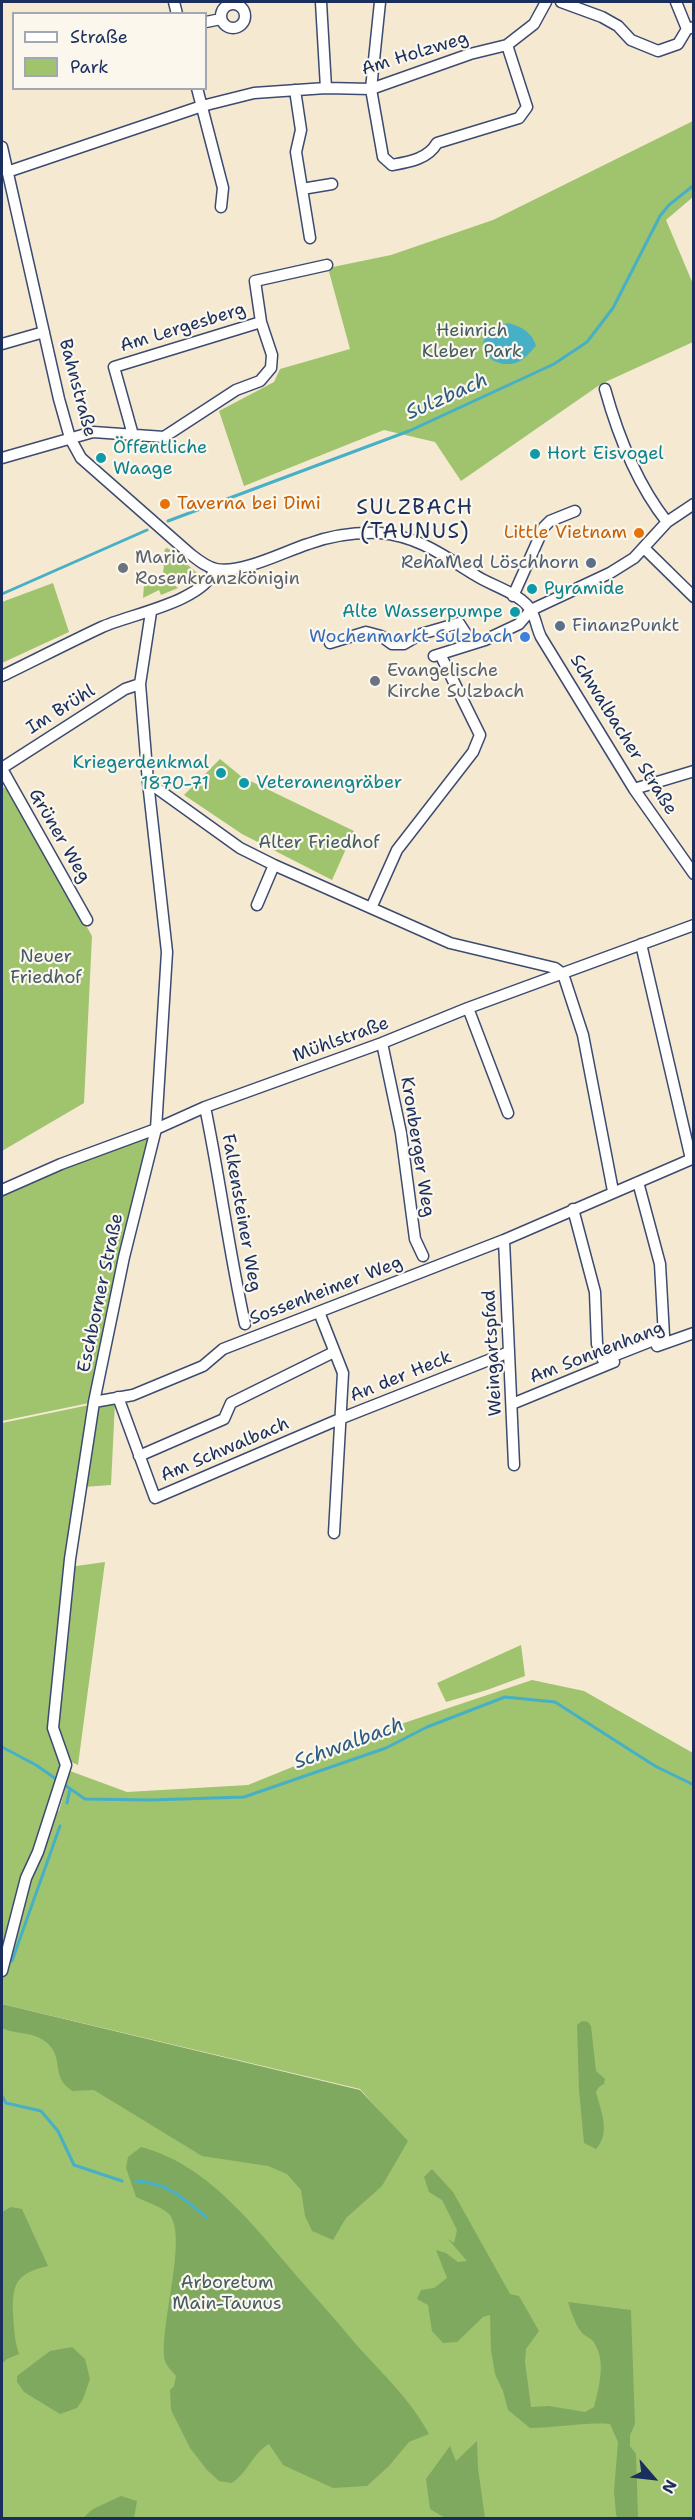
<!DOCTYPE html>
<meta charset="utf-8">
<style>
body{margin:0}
#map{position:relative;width:695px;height:2520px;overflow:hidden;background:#f5e9d2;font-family:"Shantell Sans",sans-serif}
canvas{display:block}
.frame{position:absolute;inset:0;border:3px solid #1b2f5e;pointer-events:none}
.legend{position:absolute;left:12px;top:12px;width:195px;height:78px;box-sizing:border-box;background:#fbf7ec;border:2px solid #a1a7b3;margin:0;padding:8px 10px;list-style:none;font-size:18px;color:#1b2f5e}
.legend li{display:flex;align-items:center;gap:12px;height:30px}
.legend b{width:30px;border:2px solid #a1a7b3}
.north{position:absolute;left:623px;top:2448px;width:60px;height:60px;-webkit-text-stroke:4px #fbf7ec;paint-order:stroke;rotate:118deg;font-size:16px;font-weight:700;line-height:24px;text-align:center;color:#1b2f5e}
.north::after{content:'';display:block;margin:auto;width:21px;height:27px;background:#1b2f5e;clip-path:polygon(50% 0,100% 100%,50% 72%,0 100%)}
</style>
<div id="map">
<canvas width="695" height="2520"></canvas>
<div class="frame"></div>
<ul class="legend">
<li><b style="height:8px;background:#fff"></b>Straße</li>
<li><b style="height:16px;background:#a0c36d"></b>Park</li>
</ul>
<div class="north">N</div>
</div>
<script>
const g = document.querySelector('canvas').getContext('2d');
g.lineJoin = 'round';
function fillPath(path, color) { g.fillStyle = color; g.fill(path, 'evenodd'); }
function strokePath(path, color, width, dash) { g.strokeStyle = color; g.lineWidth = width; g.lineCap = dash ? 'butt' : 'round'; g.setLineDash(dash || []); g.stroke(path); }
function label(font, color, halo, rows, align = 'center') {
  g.font = font + ' "Shantell Sans",sans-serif'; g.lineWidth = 4.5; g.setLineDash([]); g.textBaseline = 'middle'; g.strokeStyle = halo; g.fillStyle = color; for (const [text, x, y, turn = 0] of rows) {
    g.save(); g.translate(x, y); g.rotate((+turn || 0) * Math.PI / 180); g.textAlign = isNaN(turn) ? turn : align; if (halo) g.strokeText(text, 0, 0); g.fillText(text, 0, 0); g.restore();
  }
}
const green = new Path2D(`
 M 693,121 L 693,197 L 666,220 L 693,284 L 693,342 L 601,384 L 461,481 L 435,442 L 384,430 L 244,486 L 219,411 L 274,382 L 280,369 L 350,349 L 328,268 L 391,255 L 493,220 Z
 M 167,548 L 172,551 L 170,556 L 176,560 L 179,557 L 197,573 L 196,579 L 191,581 L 188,578 L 176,583 L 163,572 L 164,566 L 161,563 L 165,549 Z
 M 145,572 L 156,576 L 160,574 L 178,588 L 161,595 L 159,590 L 143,598 Z
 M 53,583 L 69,632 L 2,663 L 2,602 Z
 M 220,759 L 242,777 L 354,831 L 332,880 L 242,834 L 184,795 Z
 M 2,787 L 8,789 L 92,936 L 84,1103 L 2,1151 Z
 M 156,1129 L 94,1402 L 2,1421 L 2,1190 Z
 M 115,1402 L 111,1485 L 83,1487 L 95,1409 Z
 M 94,1404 L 69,1567 L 105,1562 L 78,1765 L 61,1757 L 50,1815 L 59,1811 L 70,1771 L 127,1792 L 248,1785 L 386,1729 L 532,1680 L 584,1691 L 693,1753 L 693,2518 L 2,2518 L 2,2017 L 401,2135 L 360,2089 L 2,2004 L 2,1423 Z
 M 521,1645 L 525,1676 L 487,1690 L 446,1702 L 437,1683 Z`);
const forest = new Path2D(`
 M 2,2004 L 360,2090 L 408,2141 L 382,2186 L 346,2218 L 333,2240 L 312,2231 L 305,2216 L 301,2190 L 287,2174 L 268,2166 L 202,2156 L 94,2090 L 72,2091 C 69,2088 64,2085 62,2081 C 55,2069 61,2054 46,2042 C 32,2031 17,2035 2,2028 Z
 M 582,2021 L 588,2022 L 591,2026 L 596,2071 L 605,2079 L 604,2084 L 599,2087 L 596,2092 C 601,2111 611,2133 596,2149 L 584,2143 L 579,2090 L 577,2025 Z
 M 141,2147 C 211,2165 258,2232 303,2283 C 320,2303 338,2322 354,2342 C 381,2373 409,2397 429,2434 L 409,2442 L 389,2466 L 367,2486 L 333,2488 L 283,2465 L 269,2444 C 253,2453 248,2472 232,2483 L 219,2481 L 207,2470 L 190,2448 L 171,2410 L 170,2390 L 174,2386 L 176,2376 C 173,2372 167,2367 165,2361 C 158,2330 189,2236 169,2214 C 161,2206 146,2202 136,2197 L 126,2168 L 128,2157 Z
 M 432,2169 L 453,2192 L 510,2294 L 519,2296 L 539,2331 L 526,2349 L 525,2362 L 531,2407 L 549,2406 L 585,2412 L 594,2407 C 599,2387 607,2360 593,2341 C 590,2338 585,2336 582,2333 C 575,2324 571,2312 568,2302 L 631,2310 L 635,2424 L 630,2435 L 630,2446 L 636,2454 L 638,2518 L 618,2518 L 616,2515 L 614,2491 L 618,2442 L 610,2424 C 583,2422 557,2428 530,2428 L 508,2410 L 503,2391 L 495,2374 L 491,2350 L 490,2315 L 483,2317 L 457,2342 L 443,2343 L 432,2331 L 428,2305 L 417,2299 L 421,2290 L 434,2288 L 447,2278 L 436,2250 L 446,2253 L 458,2262 L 467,2261 L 448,2239 L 454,2243 L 457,2230 L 442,2200 L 429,2192 L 424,2177 Z
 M 11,2207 L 22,2209 L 48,2266 C 18,2273 12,2282 13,2312 C 14,2327 14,2339 19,2354 L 7,2359 L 2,2364 L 2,2212 Z
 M 72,2347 L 85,2359 L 90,2379 L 83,2399 L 77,2408 L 60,2414 L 24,2392 L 17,2382 L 17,2376 L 50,2351 Z
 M 477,2441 L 478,2468 L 485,2518 L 445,2518 L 430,2509 L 426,2479 L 450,2446 L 456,2461 Z
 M 121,2496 L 137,2501 L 134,2518 L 83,2518 L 93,2509 Z`);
const water = new Path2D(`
 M 508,323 C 522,327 532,332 536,346 C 531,351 525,359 518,362 C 490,373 461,337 508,323 Z`);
const stream = new Path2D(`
 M 168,521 L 409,431 L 554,364 L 587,342 L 613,308 L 660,216 L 669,205 L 694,185
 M 2,594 L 147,530
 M 2,1747 L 36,1765 L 85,1799 L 151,1800 L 244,1797 L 386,1748 L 427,1727 L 505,1697 L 555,1702 L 655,1766 L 694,1785
 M 67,1803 L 70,1789
 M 12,1961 L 60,1826
 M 2,2096 L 6,2103 L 41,2111 L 58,2131 L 74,2165 L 122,2181
 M 136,2181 C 168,2183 182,2197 206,2217`);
const minor = new Path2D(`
 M 174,2 L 177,14
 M 321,2 L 326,88
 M 380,2 L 371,89 L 383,157 L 392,165 C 409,162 428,159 437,143 L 519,118 L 527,107 L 507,45
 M 561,2 L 602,17 L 618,26 L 631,40 L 658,51 L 678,44 L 687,29 L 694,27
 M 676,2 L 687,29
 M221 16a12 12 0 1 1 24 0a12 12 0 1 1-24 0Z
 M 206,22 L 221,19
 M 197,88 L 223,188 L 221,207
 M 295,90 L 301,130 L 296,152 L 310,238
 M 2,147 L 59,399 L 70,438 L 81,458 L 189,553 C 198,560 206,567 216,569 C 242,574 283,552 308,544 C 330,536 357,532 380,533 C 418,536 444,556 475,575 C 491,586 522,593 532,612 C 536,620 537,629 541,637 L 634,789 L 694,874
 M 7,172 L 202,106 L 254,93 L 326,88 L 371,89 L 470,54 L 507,45 L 534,24 L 546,2
 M 302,189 L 332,184
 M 2,344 L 44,332
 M 605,389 C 618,436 637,484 667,522
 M 133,435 L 114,367 L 261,322
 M 2,458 L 93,432 L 164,437 L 236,390 L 260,381 L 271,368 L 272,355 L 261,322 L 255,281 L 327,265
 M 644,548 L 694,597
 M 513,596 L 544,527 L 550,521 L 575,511
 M 330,643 L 366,632 L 381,636 L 392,644 L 404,644 L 421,634 L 459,623 L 472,643
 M 434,656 L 485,640 L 519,624 L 531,610 L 610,573 L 634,558 L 667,522 L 694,504
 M 2,676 C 35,660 68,643 102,627 C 131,614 203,602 215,569
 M 2,768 L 125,689 L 140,684
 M 2,769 L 87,920
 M 148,782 L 240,848 L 274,865 L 450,943 L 555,968 L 563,974 L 583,1035 L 613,1191
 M 634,789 L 694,771
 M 257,905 L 274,865
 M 371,908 L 397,850 L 473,752 L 480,735 L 440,654
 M 641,944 L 691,1159
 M 468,1008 L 508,1113
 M 382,1043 L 401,1133 L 415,1239 L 423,1256
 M 205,1107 C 220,1179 229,1252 245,1324
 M 2,1190 L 61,1164 L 156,1129 L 205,1107 L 382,1043 L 468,1008 L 694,925
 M 573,1209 L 595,1292 L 597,1344 L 603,1360 L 664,1336 L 660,1264 L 638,1182
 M 504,1240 L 514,1465
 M 319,1312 L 343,1373 L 334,1533
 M 657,1346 L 694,1333
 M 118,1397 L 155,1498 L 342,1418 L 509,1352
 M 94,1402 L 133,1395 L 203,1366 L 223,1349 L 504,1240 L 694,1158
 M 512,1404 L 614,1362
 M 139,1456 L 224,1419 L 231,1403 L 334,1352
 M 2,1971 L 26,1878 L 38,1852 L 66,1765 L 53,1728 L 70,1559 L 94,1402 L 124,1257 L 156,1129 L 167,952 L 148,782 L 140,684 L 151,612`);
const markers = [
 [535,454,6,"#0f9aa8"],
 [101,458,6,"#0f9aa8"],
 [165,504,6,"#e8710a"],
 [639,533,6,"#e8710a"],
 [591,563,6,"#5c6f8a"],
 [123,568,6,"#6b7280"],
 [532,589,6,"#0f9aa8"],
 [515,612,6,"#0f9aa8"],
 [560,626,6,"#5c6f8a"],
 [525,637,6,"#3f7fe0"],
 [375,681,6,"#6b7280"],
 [221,773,6,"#0f9aa8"],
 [244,783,6,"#0f9aa8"]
];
const streetNames = [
 ["Am Holzweg",415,54,-17],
 ["Am Lergesberg",183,328,-17],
 ["Bahnstraße",77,388,75],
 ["Im Brühl",61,710,-32],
 ["Schwalbacher Straße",623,735,58],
 ["Grüner Weg",59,836,60],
 ["Mühlstraße",341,1040,-20],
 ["Kronberger Weg",417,1147,81],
 ["Falkensteiner Weg",241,1213,80],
 ["Sossenheimer Weg",326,1291,-21],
 ["Eschborner Straße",101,1293,-78],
 ["Weingartspfad",493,1353,-93],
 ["Am Sonnenhang",597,1353,-21],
 ["An der Heck",401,1377,-22],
 ["Am Schwalbach",225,1450,-23]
];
const parkNames = [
 ["Heinrich",472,331],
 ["Kleber Park",472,352],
 ["Alter Friedhof",319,843],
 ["Neuer",46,957],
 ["Friedhof",46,978],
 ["Arboretum",227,2283],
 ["Main-Taunus",227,2304]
];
const cultureNames = [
 ["Öffentliche",113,448],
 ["Waage",113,469],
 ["Hort Eisvogel",547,454],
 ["Pyramide",544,589],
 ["Alte Wasserpumpe",503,612,"right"],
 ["Kriegerdenkmal",209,763,"right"],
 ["1870-71",209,784,"right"],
 ["Veteranengräber",256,783]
];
const foodNames = [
 ["Taverna bei Dimi",177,504],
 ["Little Vietnam",627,533,"right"]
];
const worshipNames = [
 ["Maria",135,558],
 ["Rosenkranzkönigin",135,579],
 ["Evangelische",387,671],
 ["Kirche Sulzbach",387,692]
];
const serviceNames = [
 ["RehaMed Löschhorn",579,563],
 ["FinanzPunkt",572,626,"left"]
];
const shopNames = [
 ["Wochenmarkt Sulzbach",513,637]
];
const waterNames = [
 ["Sulzbach",447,397,-24],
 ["Schwalbach",349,1744,-20]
];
const quarterNames = [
 ["SULZBACH",415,509],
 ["(TAUNUS)",415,533]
];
fillPath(green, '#a0c36d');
fillPath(forest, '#80a960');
fillPath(water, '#47b0c6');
strokePath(stream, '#47b0c6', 3);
strokePath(minor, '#3c4b6f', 13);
strokePath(minor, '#fff', 10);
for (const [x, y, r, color] of markers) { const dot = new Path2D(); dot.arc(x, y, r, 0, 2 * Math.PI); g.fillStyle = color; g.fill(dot); strokePath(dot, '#fbf7ec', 2); }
label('18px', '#1b2f5e', '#fbf7ec', streetNames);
label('18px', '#435b62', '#fbf7ec', parkNames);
label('18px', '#0d838f', '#fbf7ec', cultureNames, 'left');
label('18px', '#c56008', '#fbf7ec', foodNames, 'left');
label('18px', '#5b616d', '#fbf7ec', worshipNames, 'left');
label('18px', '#4e5e75', '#fbf7ec', serviceNames, 'right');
label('18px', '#366cbe', '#fbf7ec', shopNames, 'right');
label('italic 20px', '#2a5c82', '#fbf7ec', waterNames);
g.letterSpacing = '1.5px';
label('21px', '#1b2f5e', '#fbf7ec', quarterNames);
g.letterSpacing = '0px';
</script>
